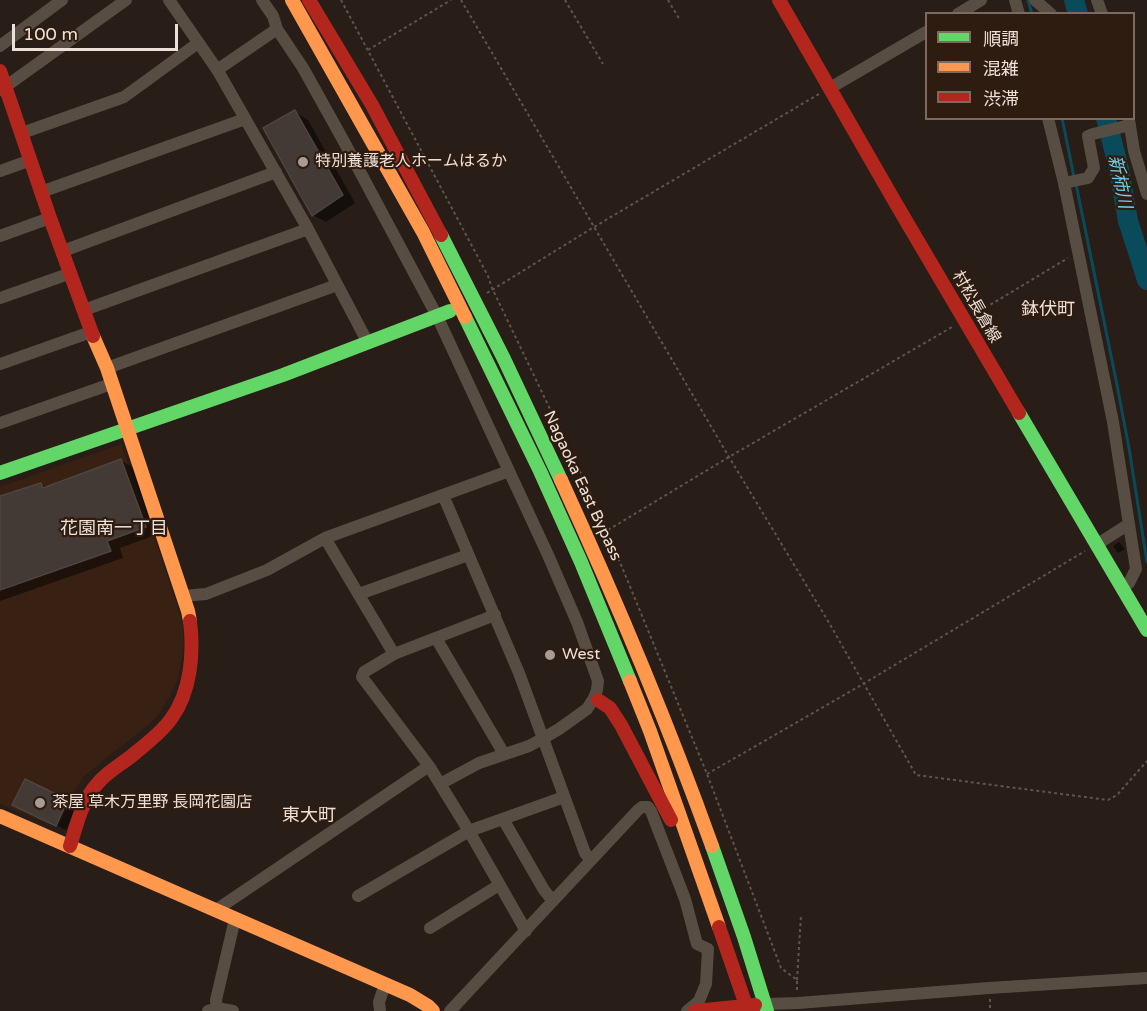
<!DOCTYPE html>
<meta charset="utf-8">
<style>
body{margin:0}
#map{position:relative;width:1147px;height:1011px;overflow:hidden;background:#281d17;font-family:"Varela Round","Noto Sans JP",sans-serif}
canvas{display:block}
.legend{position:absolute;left:925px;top:12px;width:210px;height:108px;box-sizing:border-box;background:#2f1c10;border:2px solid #7b6a60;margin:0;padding:8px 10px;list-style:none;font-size:18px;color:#ede0d8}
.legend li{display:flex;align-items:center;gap:12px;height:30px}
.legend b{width:30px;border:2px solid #7b6a60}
.scale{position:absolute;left:12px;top:24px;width:166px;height:27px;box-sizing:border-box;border:3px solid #ede0d8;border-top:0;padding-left:8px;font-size:18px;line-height:21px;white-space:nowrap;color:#ede0d8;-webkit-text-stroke:4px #2f1c10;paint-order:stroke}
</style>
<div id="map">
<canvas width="1147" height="1011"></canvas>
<ul class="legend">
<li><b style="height:8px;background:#63d668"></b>順調</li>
<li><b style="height:8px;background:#ff974d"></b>混雑</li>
<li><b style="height:8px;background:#b3261e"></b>渋滞</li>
</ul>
<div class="scale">100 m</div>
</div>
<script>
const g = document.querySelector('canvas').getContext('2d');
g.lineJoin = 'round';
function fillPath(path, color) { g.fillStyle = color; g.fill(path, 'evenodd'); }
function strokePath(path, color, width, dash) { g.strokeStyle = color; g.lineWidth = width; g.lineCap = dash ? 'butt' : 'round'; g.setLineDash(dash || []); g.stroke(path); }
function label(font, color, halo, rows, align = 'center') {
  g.font = font + ' "Varela Round","Noto Sans JP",sans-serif'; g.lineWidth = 4.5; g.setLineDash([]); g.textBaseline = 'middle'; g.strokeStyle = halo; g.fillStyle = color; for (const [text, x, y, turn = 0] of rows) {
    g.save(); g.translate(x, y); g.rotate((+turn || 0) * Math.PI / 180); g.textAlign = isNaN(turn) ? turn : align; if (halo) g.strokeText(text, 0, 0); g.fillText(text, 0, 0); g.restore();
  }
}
const built = new Path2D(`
 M 121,444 L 145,509 L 182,621 L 184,642 L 181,664 L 177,681 L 167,701 L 158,715 L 148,725 L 84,776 L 76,788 L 58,828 L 0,804 L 0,487 Z`);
const shadow = new Path2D(`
 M 295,112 L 308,120 L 355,203 L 326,222 L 313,215 Z
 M 120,460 L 134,468 L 158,534 L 120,548 L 123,558 L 0,601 L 0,498 L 41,484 L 48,488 Z
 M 1119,542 L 1125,549 L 1118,553 L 1113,546 Z
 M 67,802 L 76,807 L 66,830 L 23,810 Z`);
const stream = new Path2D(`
 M 1028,0 L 1032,14
 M 1062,118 L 1074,177
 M 1076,184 L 1116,380 L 1129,448 L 1147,562`);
const river = new Path2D(`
 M 1074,0 L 1078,14
 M 1106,118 L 1119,169 L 1128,221 L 1147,280`);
const building = new Path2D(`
 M 295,110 L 343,195 L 312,216 L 263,128 Z
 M 121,459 L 146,527 L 107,541 L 111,551 L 0,590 L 0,496 L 41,483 L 43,488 Z
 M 25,779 L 68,800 L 56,826 L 12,805 Z`);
const path = new Path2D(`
 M 341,0 L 488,276 L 492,288 L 608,530 L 608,533 L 707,774 L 781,968 L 797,980 L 797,991
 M 461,0 L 729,457 L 828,621 L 916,775 L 1108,800 L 1117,795 L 1147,761
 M 565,0 L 603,64
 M 668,0 L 680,20
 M 368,50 L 451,0
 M 487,293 L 594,227 L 819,94
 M 975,314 L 1068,258
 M 608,530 L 729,457 L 952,327
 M 707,774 L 863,684 L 1085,551
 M 797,980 L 801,915
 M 990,999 L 990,1011`);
const street = new Path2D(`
 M 169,0 L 218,71 L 308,229 L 368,343
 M 262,0 L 273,16 L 277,29 L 303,68 L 342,138 L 437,316 L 548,555 L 577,622 L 598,681 L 597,690 L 594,698 L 598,700
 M 1015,0 L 1019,14
 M 1035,0 L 1051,14
 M 1097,0 L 1102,14
 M 958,14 L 981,0
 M 0,46 L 62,0
 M 217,70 L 277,29
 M 830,88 L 926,32
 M 1,90 L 126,0
 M 1048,118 L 1064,183 L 1113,422 L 1136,569 L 1129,583 L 1122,587
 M 1129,120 L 1134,151 L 1147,194
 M 22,133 L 124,97 L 198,43
 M 0,171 L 31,160
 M 1064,183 L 1088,178 L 1094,168 L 1088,136 L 1093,134 L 1130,125
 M 41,192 L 245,119
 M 0,236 L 50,218
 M 63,251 L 276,172
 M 0,298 L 71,273
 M 84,310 L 308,229
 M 0,364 L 91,332
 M 107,368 L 337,285
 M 0,423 L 111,384
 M 443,495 L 519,673 L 585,853 L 591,860
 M 325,538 L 394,654
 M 1096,545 L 1129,524
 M 359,594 L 468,555
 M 183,596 L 206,594 L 267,570 L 325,538 L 509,471
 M 495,615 L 394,654 L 364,672 L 362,677 L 429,766 L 469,831 L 526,931
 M 436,638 L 504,754
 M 440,784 L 479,763 L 529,746 L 542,739 L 559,729 L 587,709 L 594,698
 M 503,819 L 544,890 L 553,901
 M 358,896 L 469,831 L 564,797
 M 216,910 L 429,766
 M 430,928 L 499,885
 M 765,1004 L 798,1003 L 989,988 L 1147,978
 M 217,1008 L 216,1000 L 235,919
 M 208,1011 L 217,1008 L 233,1011
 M 380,1011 L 379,1002 L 385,984
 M 450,1011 L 638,810 L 642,807 L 648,807 L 651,811 L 685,899 L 697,944 L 708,949 L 706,984 L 699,1001 L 687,1011`);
const fast = new Path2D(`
 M 441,235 L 504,359 L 561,480
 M 465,317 L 540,471 L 581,562 L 630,681
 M 1019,413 L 1147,630
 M 0,473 L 283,375 L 450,311
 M 712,846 L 744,937 L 767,1011`);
const slow = new Path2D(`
 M 292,0 L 423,232 L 465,317
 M 93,336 L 107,368 L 188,611 L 190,621
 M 561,480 C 616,600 667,721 712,846
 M 630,681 L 650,731 L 719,927
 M 0,816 L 410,995 L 428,1006 L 433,1011`);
const jam = new Path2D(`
 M 309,0 L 372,105 L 441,235
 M 779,0 L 895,202 L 1019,413
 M 0,71 L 50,218 L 93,336
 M 598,700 L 610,708 L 621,725 L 671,820
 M 70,846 C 77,824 82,800 98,783 C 108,771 122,764 134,754 C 147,743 161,733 171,719 C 191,692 194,653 190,621
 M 719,927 L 748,1011
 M 695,1011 L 755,1005`);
const markers = [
 [303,162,6,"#a89c94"],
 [550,655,6,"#a89c94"],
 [40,803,6,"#a89c94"]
];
const poiNames = [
 ["特別養護老人ホームはるか",315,162],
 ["West",562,655],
 ["茶屋 草木万里野 長岡花園店",52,803]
];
const streetNames = [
 ["村松長倉線",976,307,60],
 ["Nagaoka East Bypass",582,486,65]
];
const waterNames = [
 ["新柿川",1119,182,78]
];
const neighbourhoodNames = [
 ["鉢伏町",1048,310],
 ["花園南一丁目",114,529],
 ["東大町",309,816]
];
fillPath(built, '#382112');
fillPath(shadow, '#0007');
strokePath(stream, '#0a4b5b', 3);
strokePath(river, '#0a4b5b', 20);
fillPath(building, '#433935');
strokePath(building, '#4e4441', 1.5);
strokePath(path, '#5e554d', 2, [3, 3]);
strokePath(street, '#584d43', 12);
strokePath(fast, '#63d668', 14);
strokePath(slow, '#ff974d', 14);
strokePath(jam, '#b3261e', 14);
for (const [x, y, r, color] of markers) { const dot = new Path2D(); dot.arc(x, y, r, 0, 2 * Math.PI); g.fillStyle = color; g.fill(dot); strokePath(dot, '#2f1c10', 2); }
label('16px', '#ede0d8', '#2f1c10', poiNames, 'left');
label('16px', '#ede0d8', '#2f1c10', streetNames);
label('italic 18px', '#6dcded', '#2f1c10', waterNames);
label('18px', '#ede0d8', '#2f1c10', neighbourhoodNames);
</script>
